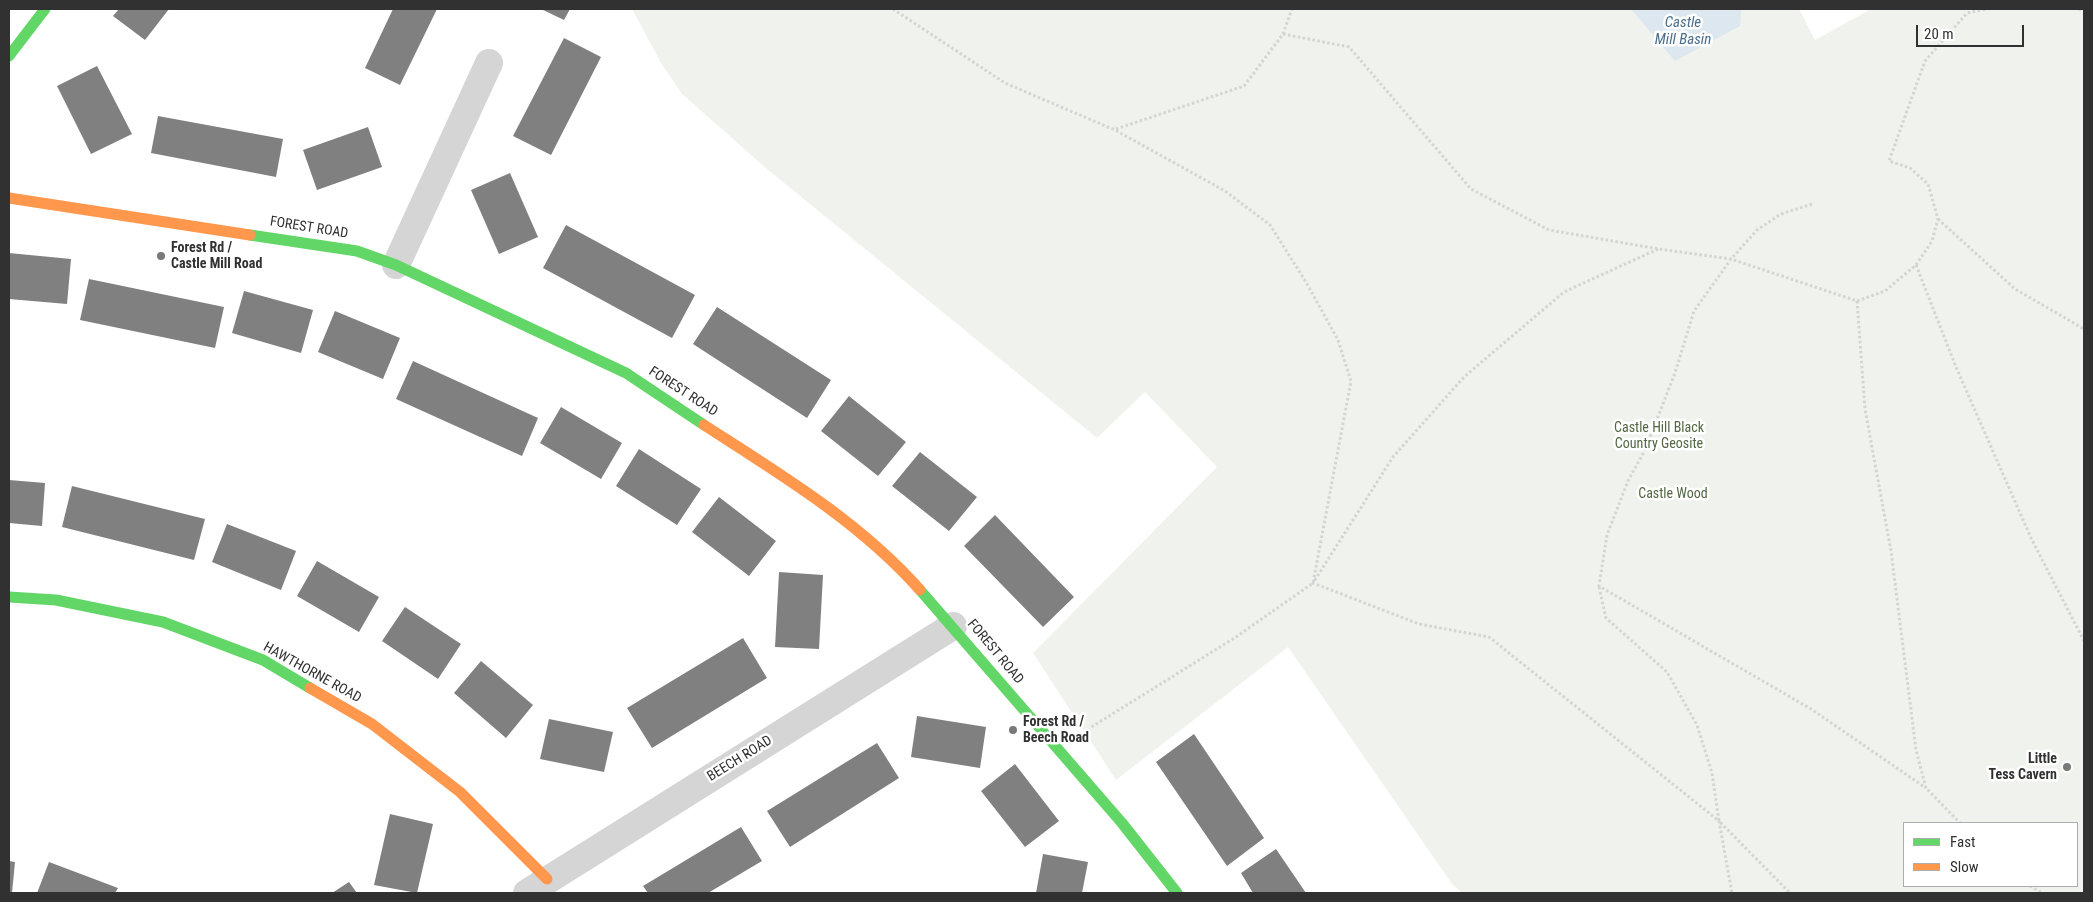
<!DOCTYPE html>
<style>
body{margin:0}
#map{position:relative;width:2093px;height:902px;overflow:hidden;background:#fff;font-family:"Roboto Condensed",sans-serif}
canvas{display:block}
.frame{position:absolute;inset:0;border:10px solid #313131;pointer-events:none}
.legend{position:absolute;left:1903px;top:822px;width:175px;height:65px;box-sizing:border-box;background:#fff;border:1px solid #adadad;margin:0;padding:6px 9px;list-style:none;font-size:15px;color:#313131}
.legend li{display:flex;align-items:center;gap:10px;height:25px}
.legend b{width:25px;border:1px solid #adadad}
.scale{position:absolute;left:1916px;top:25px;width:108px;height:22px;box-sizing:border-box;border:2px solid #313131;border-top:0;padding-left:6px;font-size:15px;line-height:18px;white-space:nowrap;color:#313131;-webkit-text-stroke:4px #fff;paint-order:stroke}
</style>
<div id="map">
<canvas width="2093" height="902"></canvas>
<div class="frame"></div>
<ul class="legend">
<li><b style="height:6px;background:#63d668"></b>Fast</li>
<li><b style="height:6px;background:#ff974d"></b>Slow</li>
</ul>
<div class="scale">20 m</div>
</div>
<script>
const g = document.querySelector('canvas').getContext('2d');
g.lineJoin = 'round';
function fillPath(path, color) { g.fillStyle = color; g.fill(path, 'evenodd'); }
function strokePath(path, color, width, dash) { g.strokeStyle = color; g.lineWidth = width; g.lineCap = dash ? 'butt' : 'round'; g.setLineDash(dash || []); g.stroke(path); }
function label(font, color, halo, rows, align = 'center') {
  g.font = font + ' "Roboto Condensed",sans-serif'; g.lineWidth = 5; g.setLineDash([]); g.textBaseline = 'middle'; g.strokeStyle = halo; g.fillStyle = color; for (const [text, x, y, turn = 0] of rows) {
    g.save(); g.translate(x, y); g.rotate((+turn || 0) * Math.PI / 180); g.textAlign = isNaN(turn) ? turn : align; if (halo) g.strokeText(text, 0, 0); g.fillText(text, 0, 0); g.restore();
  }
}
const green = new Path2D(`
 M 632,9 L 1799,9 L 1815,40 L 1871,9 L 2084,9 L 2084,893 L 1462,893 L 1452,884 L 1288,647 L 1116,780 L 1033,653 L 1217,467 L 1145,392 L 1097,438 L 767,169 L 682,94 L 661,63 ZM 1904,823 L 2077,823 L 2077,886 L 1904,886 Z`);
const water = new Path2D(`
 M 1631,9 L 1741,9 L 1740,26 L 1675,61 Z`);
const building = new Path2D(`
 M 119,9 L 169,9 L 145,40 L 113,16 Z
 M 393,9 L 437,9 L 400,85 L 365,68 Z
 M 541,9 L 570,9 L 564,20 Z
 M 564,38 L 601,57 L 551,155 L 513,136 Z
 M 97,66 L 132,134 L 91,154 L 57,86 Z
 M 158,116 L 283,139 L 276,177 L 151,153 Z
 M 368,127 L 382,167 L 317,190 L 303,150 Z
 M 510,173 L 538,237 L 499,254 L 471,190 Z
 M 566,225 L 695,295 L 672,338 L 543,268 Z
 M 9,253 L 71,259 L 67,304 L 9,299 Z
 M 89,279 L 224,307 L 215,348 L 80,320 Z
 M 244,291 L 313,310 L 301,353 L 232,333 Z
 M 717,307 L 831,380 L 807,418 L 693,344 Z
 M 335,311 L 400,338 L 383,379 L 318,352 Z
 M 413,361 L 538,418 L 522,456 L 396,399 Z
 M 849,396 L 906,442 L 878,476 L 821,431 Z
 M 561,407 L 622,443 L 601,479 L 540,443 Z
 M 639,449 L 701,489 L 677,525 L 616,486 Z
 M 920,452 L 977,497 L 949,531 L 892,486 Z
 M 9,480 L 45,483 L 42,526 L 9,523 Z
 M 72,486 L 205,519 L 194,560 L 62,527 Z
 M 719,497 L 776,541 L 749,576 L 692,532 Z
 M 995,515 L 1074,597 L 1043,627 L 964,546 Z
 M 227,524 L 296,551 L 281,590 L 212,562 Z
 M 317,561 L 379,597 L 359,632 L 297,596 Z
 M 779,572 L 823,575 L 819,649 L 775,647 Z
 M 405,607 L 461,644 L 438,679 L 382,641 Z
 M 743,638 L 767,678 L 652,748 L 627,708 Z
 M 481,661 L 533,705 L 506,738 L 454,693 Z
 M 917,716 L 986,727 L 980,768 L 911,757 Z
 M 549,719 L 613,732 L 604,772 L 540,759 Z
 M 1194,734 L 1264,838 L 1227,866 L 1156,762 Z
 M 877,743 L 899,778 L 790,847 L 767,811 Z
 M 1015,764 L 1059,821 L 1025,847 L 981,791 Z
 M 390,814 L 433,824 L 417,893 L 374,885 Z
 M 741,827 L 762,861 L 708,893 L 648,893 L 643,886 Z
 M 1276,849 L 1306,893 L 1253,893 L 1241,873 Z
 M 1043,854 L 1088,862 L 1082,893 L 1036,893 Z
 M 9,861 L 15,862 L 12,893 L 9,893 Z
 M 49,862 L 118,888 L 115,893 L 37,893 Z
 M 349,882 L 357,893 L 332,893 Z`);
const path = new Path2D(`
 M 893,9 L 1005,83 L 1115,130 L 1225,191 L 1270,225 L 1306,282 L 1338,340 L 1351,381 L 1313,583 L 1236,637 L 1093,726 L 1087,732
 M 2079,9 L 2084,10
 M 1283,34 L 1349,47 L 1471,189 L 1549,230 L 1659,249 L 1731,259 L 1857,301 L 1885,291 L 1916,265 L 1932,241 L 1938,219 L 1928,184 L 1910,168 L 1889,161 L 1925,61 L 1967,13 L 1986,9
 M 1116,129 L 1244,86 L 1283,34 L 1292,9
 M 1812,204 L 1781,214 L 1757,230 L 1731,259 L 1694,311 L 1675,373 L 1645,450 L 1628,481 L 1607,535 L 1599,586 L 1811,709 L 1926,788
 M 1938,219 L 2015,289 L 2084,329
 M 1658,249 L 1564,292 L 1464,377 L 1393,457 L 1313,583 L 1419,624 L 1489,637 L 1719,821 L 1732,893
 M 1916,265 L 1956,367 L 2031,538 L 2084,641
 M 1857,301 L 1865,409 L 1891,551 L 1916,750 L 1926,788 L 1960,823
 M 1599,587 L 1606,618 L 1667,672 L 1697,725 L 1712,773 L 1719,821 L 1790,893
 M 2030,886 L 2042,893`);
const street = new Path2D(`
 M 396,265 L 489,63
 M 527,893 L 953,626`);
const fast = new Path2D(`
 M 9,56 L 45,9
 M 250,235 L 357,251 L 396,265 L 626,373 L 704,425
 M 920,590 L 1122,823 L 1177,893
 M 9,597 L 56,600 L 163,622 L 263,660 L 310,688`);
const slow = new Path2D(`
 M 9,198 L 250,235
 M 704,425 C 780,474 860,522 920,590
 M 310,688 L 372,724 L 460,792 L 547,879`);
const markers = [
 [161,256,5,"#797979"],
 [1013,730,5,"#797979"],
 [2067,767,5,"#797979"]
];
const streetNames = [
 ["FOREST ROAD",309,228,9],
 ["FOREST ROAD",683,392,33],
 ["FOREST ROAD",995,652,50],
 ["HAWTHORNE ROAD",312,673,29],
 ["BEECH ROAD",740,759,-32]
];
const poiNames = [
 ["Forest Rd /",171,248],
 ["Castle Mill Road",171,264],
 ["Forest Rd /",1023,722],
 ["Beech Road",1023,738],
 ["Little",2057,759,"right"],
 ["Tess Cavern",2057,775,"right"]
];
const parkNames = [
 ["Castle Hill Black",1659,428],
 ["Country Geosite",1659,444],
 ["Castle Wood",1673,494]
];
const waterNames = [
 ["Castle",1683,23],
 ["Mill Basin",1683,40]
];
fillPath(green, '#f0f3ed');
fillPath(water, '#dde7f0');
fillPath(building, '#808080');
strokePath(path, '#d4d4d4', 3, [2.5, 2.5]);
strokePath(street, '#d5d5d5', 28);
strokePath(fast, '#63d668', 11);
strokePath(slow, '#ff974d', 11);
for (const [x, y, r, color] of markers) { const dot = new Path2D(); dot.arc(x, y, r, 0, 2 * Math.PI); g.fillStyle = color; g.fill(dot); strokePath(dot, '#fff', 2); }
label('14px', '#313131', '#fff', streetNames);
label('bold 14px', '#313131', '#fff', poiNames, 'left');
label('14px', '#526743', '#fff', parkNames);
label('italic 15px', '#486c8a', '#fff', waterNames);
</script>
